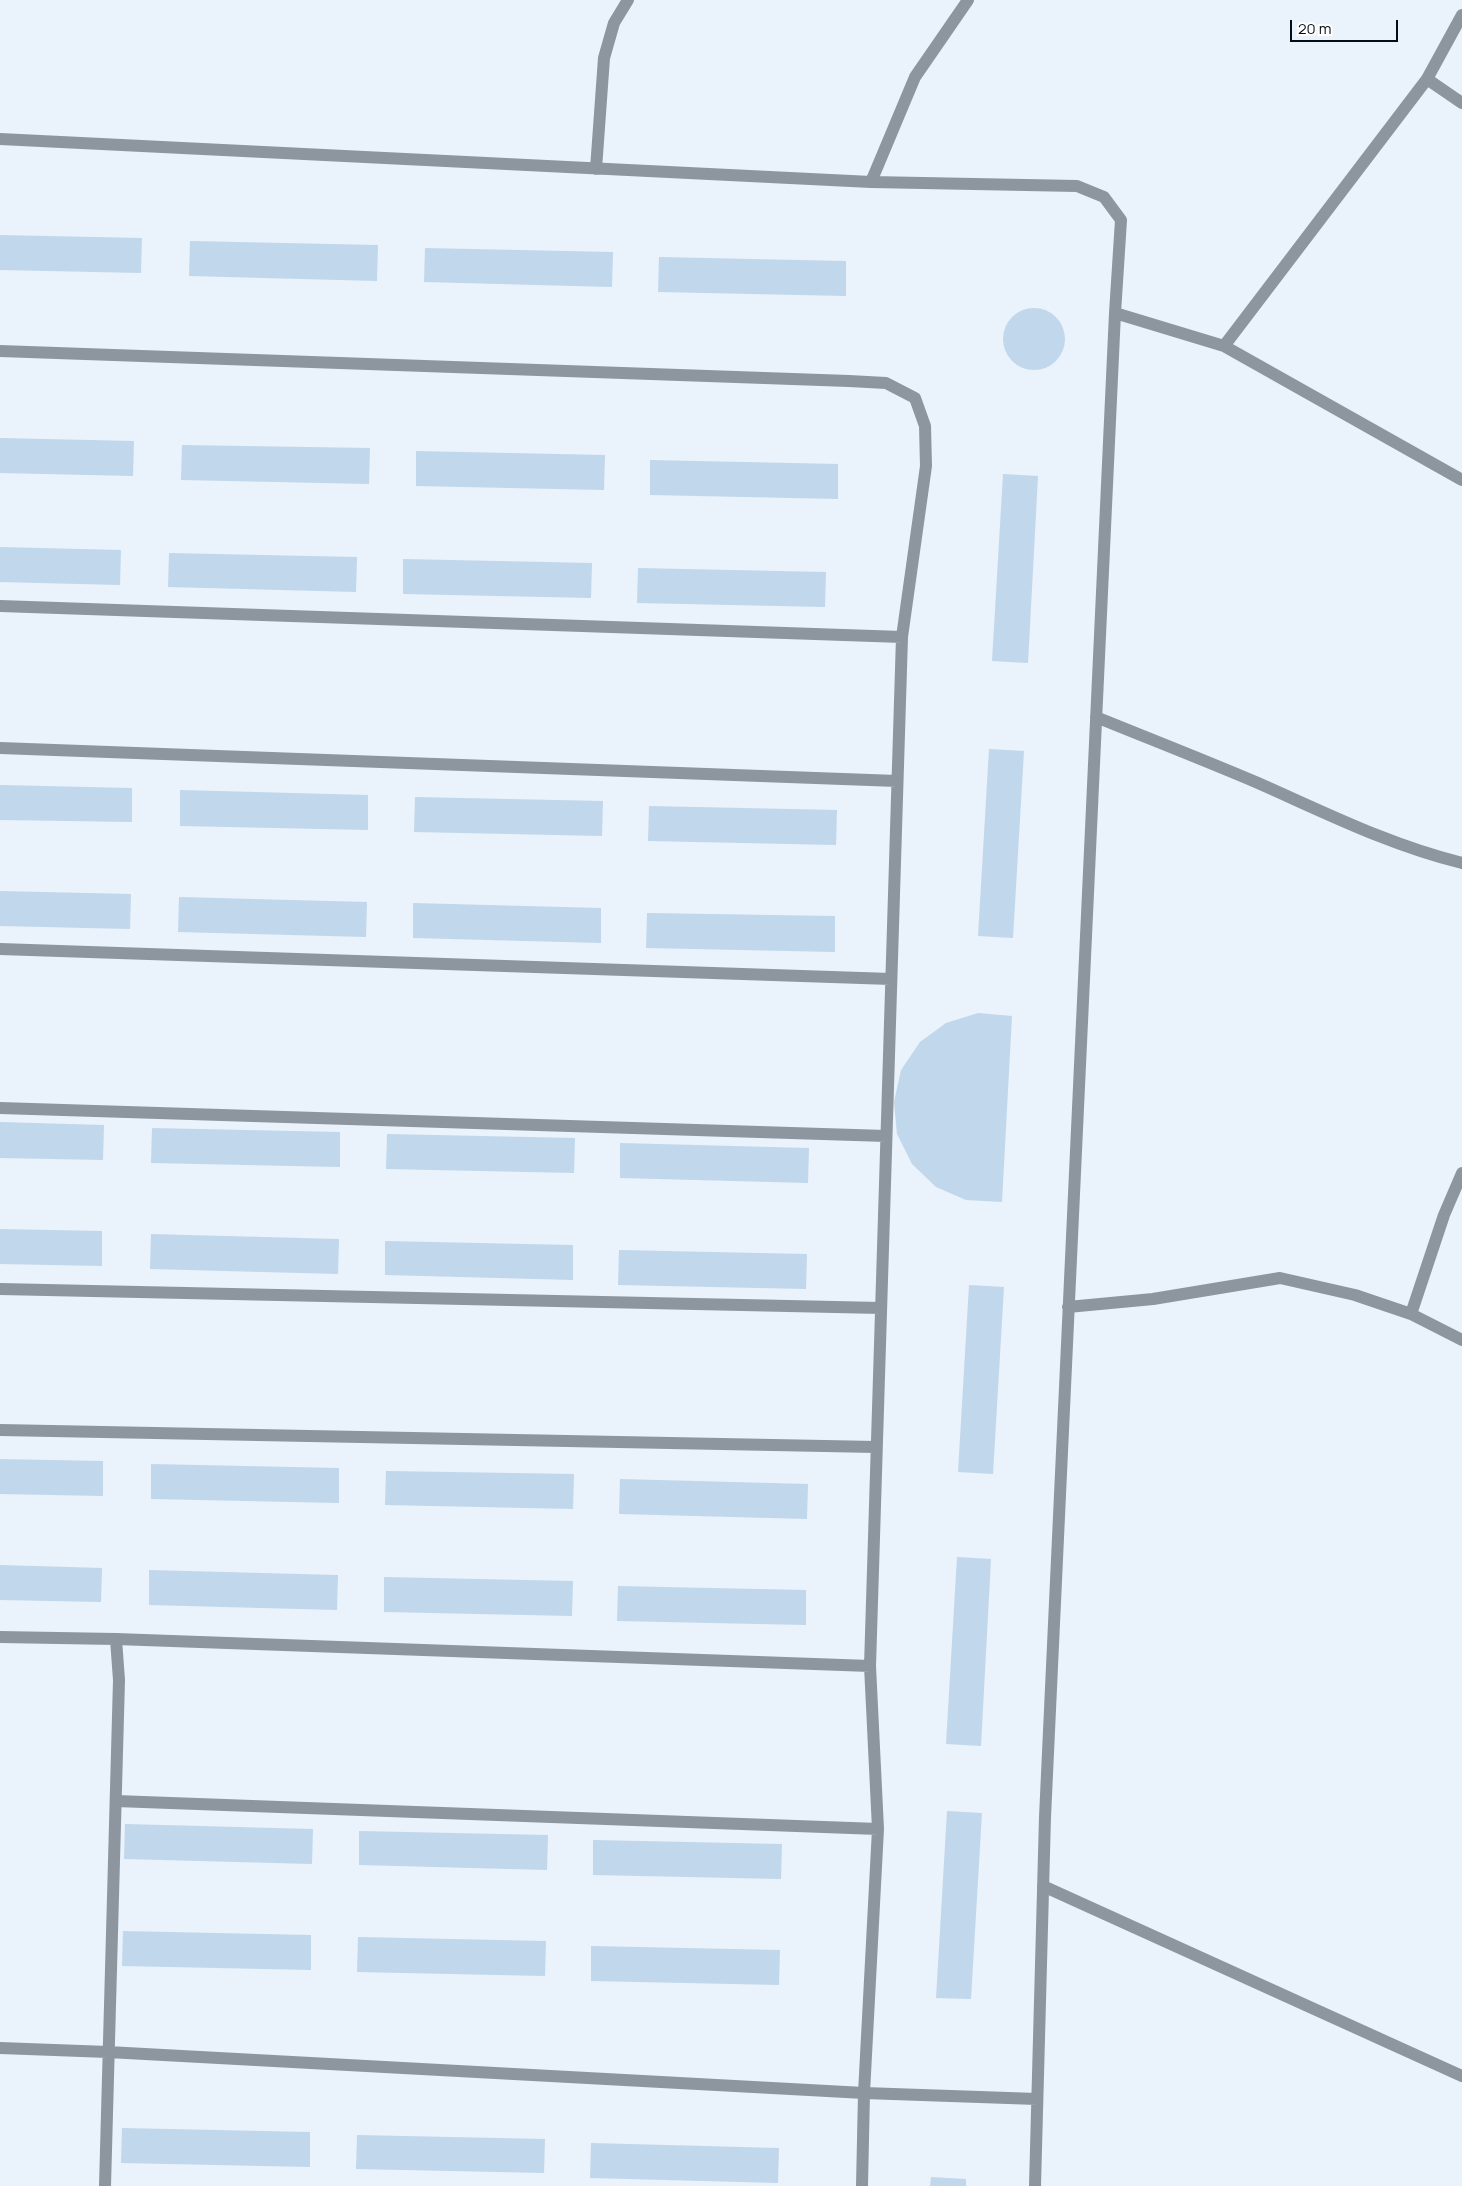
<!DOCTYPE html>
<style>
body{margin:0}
#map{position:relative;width:1462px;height:2186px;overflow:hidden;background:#eaf2fb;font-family:Manrope,sans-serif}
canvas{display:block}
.scale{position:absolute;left:1290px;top:20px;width:108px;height:22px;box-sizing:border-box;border:2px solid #060c13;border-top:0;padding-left:6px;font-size:15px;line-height:18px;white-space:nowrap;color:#060c13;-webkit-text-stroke:4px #fefefe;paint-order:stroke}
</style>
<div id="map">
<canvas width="1462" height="2186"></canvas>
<div class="scale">20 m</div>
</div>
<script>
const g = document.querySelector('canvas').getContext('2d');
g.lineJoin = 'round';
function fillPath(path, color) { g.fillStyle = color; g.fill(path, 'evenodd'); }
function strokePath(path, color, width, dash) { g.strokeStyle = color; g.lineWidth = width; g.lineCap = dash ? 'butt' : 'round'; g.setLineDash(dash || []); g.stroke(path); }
const building = new Path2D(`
 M 0,235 L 142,238 L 141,273 L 0,270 Z
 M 190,241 L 378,245 L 377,281 L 189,276 Z
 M 425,248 L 613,252 L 612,287 L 424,282 Z
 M 659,257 L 846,261 L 846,296 L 658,292 Z
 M1003 339a31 31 0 1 1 62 0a31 31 0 1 1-62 0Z
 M 0,438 L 134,441 L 133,476 L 0,473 Z
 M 182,445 L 370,448 L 369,484 L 181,480 Z
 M 416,451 L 605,455 L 604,490 L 416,486 Z
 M 650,460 L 838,464 L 838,499 L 650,495 Z
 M 1003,474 L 1038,476 L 1028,663 L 992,661 Z
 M 0,547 L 121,550 L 120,585 L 0,582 Z
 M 169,553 L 357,557 L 356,592 L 168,587 Z
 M 403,559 L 592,563 L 591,598 L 403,594 Z
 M 638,568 L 826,572 L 825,607 L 637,603 Z
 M 989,749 L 1024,751 L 1013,938 L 978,936 Z
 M 0,785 L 132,788 L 132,822 L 0,820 Z
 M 180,790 L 368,795 L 368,830 L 180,826 Z
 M 415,797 L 603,801 L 602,836 L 414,832 Z
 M 649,806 L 837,810 L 836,845 L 648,841 Z
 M 0,891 L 131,894 L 130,929 L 0,926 Z
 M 179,897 L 367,902 L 366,937 L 178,932 Z
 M 413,903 L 601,908 L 601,943 L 413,938 Z
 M 647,913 L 835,916 L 835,952 L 646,948 Z
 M 978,1013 L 1012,1016 L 1002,1202 L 966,1200 L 936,1187 L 912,1164 L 897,1134 L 894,1102 L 901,1070 L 920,1042 L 946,1023 Z
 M 0,1122 L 104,1125 L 103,1160 L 0,1158 Z
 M 152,1128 L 340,1132 L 340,1167 L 151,1163 Z
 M 387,1134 L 575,1138 L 574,1173 L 386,1169 Z
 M 620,1143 L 809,1148 L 808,1183 L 620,1178 Z
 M 0,1229 L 102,1231 L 102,1266 L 0,1264 Z
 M 151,1234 L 339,1239 L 338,1274 L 150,1269 Z
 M 385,1241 L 573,1245 L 573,1280 L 385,1275 Z
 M 619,1250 L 807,1254 L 806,1289 L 618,1285 Z
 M 969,1285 L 1004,1287 L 993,1474 L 958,1472 Z
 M 0,1459 L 103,1461 L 103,1496 L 0,1494 Z
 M 151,1464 L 339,1468 L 339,1503 L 151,1499 Z
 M 386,1471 L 574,1474 L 573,1509 L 385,1505 Z
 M 620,1479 L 808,1484 L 807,1519 L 619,1514 Z
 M 957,1557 L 991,1559 L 981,1746 L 946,1744 Z
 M 0,1565 L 102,1568 L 101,1602 L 0,1600 Z
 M 149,1570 L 338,1575 L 337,1610 L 149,1605 Z
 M 384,1577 L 573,1581 L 572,1616 L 384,1612 Z
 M 618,1586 L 806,1590 L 806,1625 L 617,1621 Z
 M 947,1811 L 982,1813 L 971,1999 L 936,1998 Z
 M 125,1824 L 313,1829 L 312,1864 L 124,1859 Z
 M 359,1831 L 548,1835 L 547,1870 L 359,1865 Z
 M 593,1840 L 782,1844 L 781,1879 L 593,1875 Z
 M 123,1931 L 311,1935 L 311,1970 L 122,1966 Z
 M 358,1937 L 546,1941 L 545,1976 L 357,1972 Z
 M 591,1946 L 780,1950 L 779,1985 L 591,1981 Z
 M 122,2128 L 310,2132 L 310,2167 L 121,2163 Z
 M 357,2135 L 545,2139 L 544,2173 L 356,2169 Z
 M 591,2143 L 779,2148 L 778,2183 L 590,2178 Z
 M 931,2177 L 966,2179 L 966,2186 L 930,2186 Z`);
const minor = new Path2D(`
 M 1427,79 L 1462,103
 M 0,139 L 871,182 L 1077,186 L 1104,197 L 1121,220 L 1115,313 L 1045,1817 L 1035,2186
 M 596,169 L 604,58 L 614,23 L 628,0
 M 871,182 L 915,77 L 968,0
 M 1115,313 L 1224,346 L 1462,480
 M 1224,346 L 1427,79 L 1462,15
 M 0,351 L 849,381 L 886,383 L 915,398 L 925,426 L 926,466 L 902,637 L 870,1666 L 878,1829 L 864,2093 L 862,2186
 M 0,606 L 902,637
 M 1096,717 C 1150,739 1204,760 1258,783 C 1326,813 1389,845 1462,863
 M 0,748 L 897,781
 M 0,949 L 891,979
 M 0,1108 L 886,1136
 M 0,1289 L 881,1308
 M 1068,1307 L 1153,1299 L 1280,1278 L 1355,1295 L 1411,1314 L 1462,1340
 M 1411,1314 L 1444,1215 L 1462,1173
 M 0,1430 L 876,1447
 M 0,1637 L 116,1639 L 870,1666
 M 116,1801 L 878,1829
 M 1043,1886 L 1462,2076
 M 0,2048 L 108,2052 L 864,2093 L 1037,2099
 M 105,2186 L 119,1680 L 116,1639`);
fillPath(building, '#c1d7eb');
strokePath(minor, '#8d969f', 12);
</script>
